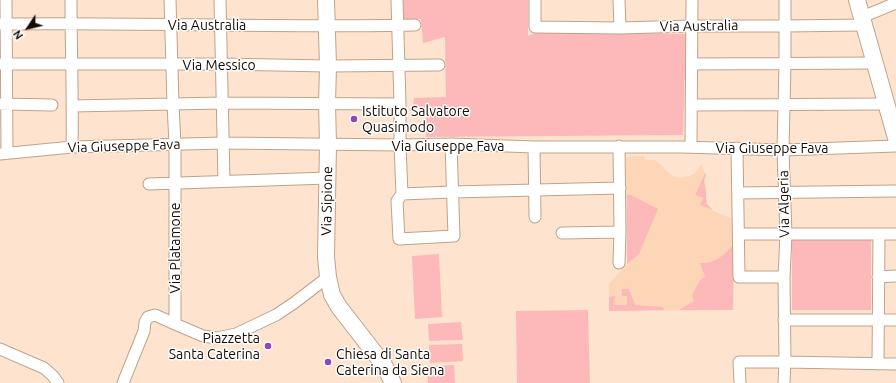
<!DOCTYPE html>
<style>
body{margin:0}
#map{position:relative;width:896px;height:383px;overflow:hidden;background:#fee4cf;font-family:Ubuntu,sans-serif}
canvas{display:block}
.north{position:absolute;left:8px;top:8px;width:40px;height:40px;-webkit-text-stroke:3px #fff;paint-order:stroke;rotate:235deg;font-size:11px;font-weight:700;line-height:16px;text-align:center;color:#150b04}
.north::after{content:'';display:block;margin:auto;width:14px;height:18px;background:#150b04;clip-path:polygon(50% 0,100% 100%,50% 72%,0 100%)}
</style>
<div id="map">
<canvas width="896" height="383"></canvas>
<div class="north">N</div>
</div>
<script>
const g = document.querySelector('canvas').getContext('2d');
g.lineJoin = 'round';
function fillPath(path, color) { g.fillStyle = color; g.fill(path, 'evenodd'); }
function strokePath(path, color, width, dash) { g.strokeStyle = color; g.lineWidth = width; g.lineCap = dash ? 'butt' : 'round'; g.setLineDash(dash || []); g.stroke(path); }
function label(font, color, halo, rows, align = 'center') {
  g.font = font + ' Ubuntu,sans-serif'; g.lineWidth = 3; g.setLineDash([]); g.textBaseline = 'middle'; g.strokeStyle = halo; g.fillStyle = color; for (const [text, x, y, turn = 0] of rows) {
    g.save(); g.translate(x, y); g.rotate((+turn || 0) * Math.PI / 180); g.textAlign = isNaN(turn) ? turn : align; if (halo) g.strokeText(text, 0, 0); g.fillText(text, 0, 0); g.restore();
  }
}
const built = new Path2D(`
 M 644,156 L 645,160 L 655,160 L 660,164 L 669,173 L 675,177 L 681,178 L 689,176 L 695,173 L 701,164 L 705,173 L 695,195 L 703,198 L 700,205 L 735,220 L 733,310 L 609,311 L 609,284 L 627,264 L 626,157 Z`);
const green = new Path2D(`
 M 403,0 L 528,0 L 528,36 L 538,32 L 686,34 L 683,135 L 426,137 L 426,109 L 413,109 L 414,98 L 446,97 L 445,37 L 423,43 L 421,19 L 404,19 Z
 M 705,173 L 706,175 L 704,181 L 706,191 L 706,198 L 707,204 L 713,210 L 700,205 L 703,198 L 695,195 Z
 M 627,195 L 631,195 L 658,209 L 639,254 L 627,264 Z
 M 792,240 L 871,240 L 871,310 L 792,310 Z
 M 734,243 L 733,310 L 679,310 L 694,301 L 692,295 L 701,279 L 705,277 L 700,263 C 715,264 726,254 734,243 Z
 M 439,254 L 442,317 L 415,319 L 412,256 Z
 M 622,289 L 629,289 L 635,305 L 662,307 L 665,310 L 609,311 L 609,297 L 615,296 L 614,305 L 627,305 L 627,296 L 622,296 Z
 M 588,310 L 590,383 L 517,383 L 516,311 Z
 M 461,322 L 463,340 L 429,341 L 428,324 Z
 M 462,344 L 463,361 L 430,363 L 429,345 Z
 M 454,365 L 455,383 L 428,383 L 427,366 Z`);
const street = new Path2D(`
 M 6,0 L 7,153
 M 71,0 C 71,49 73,98 72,147
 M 170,0 L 173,104 L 175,144 L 175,324 L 203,336 L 217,338 L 236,334 L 276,315 L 294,303 L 328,277
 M 220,0 L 224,181
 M 397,0 L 400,104 L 400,145 L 402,194 L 397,201 L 399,239 L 454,236 L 451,144
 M 535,0 L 535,27 L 620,28 L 692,26 L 785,26 L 864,25
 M 619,0 L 620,28
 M 862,17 L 896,3
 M 0,24 C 138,22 277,28 415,25
 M 0,64 L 221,64 L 328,66 L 439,65
 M 692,64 L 875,63
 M 1,104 L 52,105
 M 691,105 L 886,104
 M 72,106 L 223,103 L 400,104
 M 619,146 L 620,232 L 619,263
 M 534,147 L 535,217
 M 691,147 L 692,0
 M 737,148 L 739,277 L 784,277
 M 0,154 L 72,147 L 223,143 L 400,145 L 451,144 L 534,147 L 682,147 L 783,150 L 896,146
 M 149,184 L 328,178
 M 738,193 L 896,191
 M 402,194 L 452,192 L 620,188
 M 562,233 L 620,232
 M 739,234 L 896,234
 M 878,277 L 896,276
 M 784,320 L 896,320
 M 0,349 L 44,368 L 53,376 L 58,383
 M 878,364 L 879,234
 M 123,383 L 144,331 L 145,322 L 148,317 L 155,315 L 175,324
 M 740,383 L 739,362 L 785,362 L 896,364
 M 784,383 L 785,362 L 784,277 L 786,234 L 783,150 L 785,64 L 785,0`);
const secondary = new Path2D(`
 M 326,0 L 328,66 L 327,103 L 328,145 L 326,257 L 328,277 L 332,295 L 339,307 L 384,365 L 393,383
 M 857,0 L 896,138`);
const markers = [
 [354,119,4,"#9145b6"],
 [268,346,4,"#9145b6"],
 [328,362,4,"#9145b6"]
];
const streetNames = [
 ["Via Australia",207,25],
 ["Via Australia",699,26,-1],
 ["Via Messico",219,65],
 ["Via Giuseppe Fava",124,146,-2],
 ["Via Giuseppe Fava",448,146],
 ["Via Giuseppe Fava",772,148],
 ["Via Sipione",327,201,-89],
 ["Via Algeria",784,204,-91],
 ["Via Platamone",175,248,-90]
];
const poiNames = [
 ["Istituto Salvatore",362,111],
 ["Quasimodo",362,127],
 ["Piazzetta",260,338,"right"],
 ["Santa Caterina",260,354,"right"],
 ["Chiesa di Santa",336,354],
 ["Caterina da Siena",336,370]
];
fillPath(built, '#fdd6b7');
fillPath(green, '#fdb8ba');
strokePath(street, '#c0a28a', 13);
strokePath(secondary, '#c0a28a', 18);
strokePath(street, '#fff', 11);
strokePath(secondary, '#fff', 16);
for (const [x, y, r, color] of markers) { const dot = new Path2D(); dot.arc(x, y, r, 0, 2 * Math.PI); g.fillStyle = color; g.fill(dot); strokePath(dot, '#fff', 1.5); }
label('14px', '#150b04', '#fff', streetNames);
label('14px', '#150b04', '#fff', poiNames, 'left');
</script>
